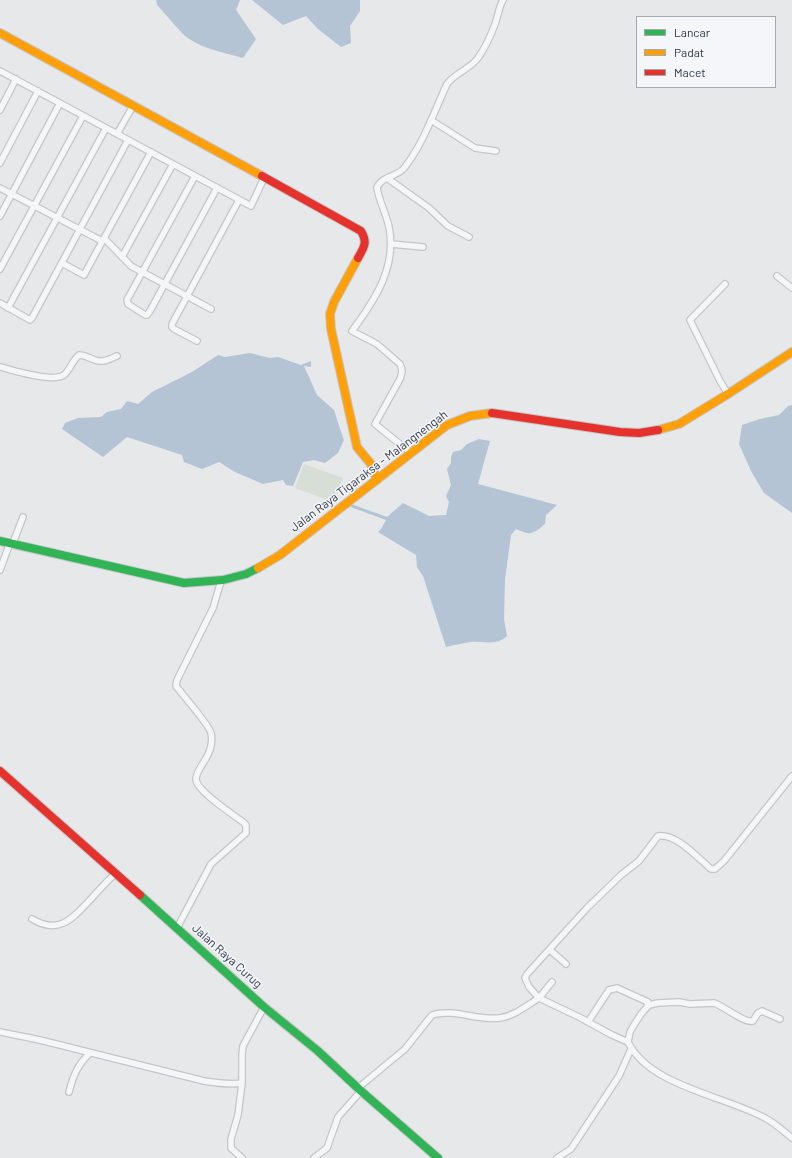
<!DOCTYPE html>
<style>
body{margin:0}
#map{position:relative;width:792px;height:1158px;overflow:hidden;background:#e6e8ea;font-family:Barlow,sans-serif}
canvas{display:block}
.legend{position:absolute;left:636px;top:16px;width:140px;height:72px;box-sizing:border-box;background:#f4f6f9;border:1px solid #a4a8b1;margin:0;padding:5px 7px;list-style:none;font-size:12px;color:#2b3445}
.legend li{display:flex;align-items:center;gap:8px;height:20px}
.legend b{width:20px;border:1px solid #a4a8b1}
</style>
<div id="map">
<canvas width="792" height="1158"></canvas>
<ul class="legend">
<li><b style="height:5px;background:#30b455"></b>Lancar</li>
<li><b style="height:5px;background:#ff9f0a"></b>Padat</li>
<li><b style="height:5px;background:#e5322d"></b>Macet</li>
</ul>
</div>
<script>
const g = document.querySelector('canvas').getContext('2d');
g.lineJoin = 'round';
function fillPath(path, color) { g.fillStyle = color; g.fill(path, 'evenodd'); }
function strokePath(path, color, width, dash) { g.strokeStyle = color; g.lineWidth = width; g.lineCap = dash ? 'butt' : 'round'; g.setLineDash(dash || []); g.stroke(path); }
function label(font, color, halo, rows, align = 'center') {
  g.font = font + ' Barlow,sans-serif'; g.lineWidth = 3; g.setLineDash([]); g.textBaseline = 'middle'; g.strokeStyle = halo; g.fillStyle = color; for (const [text, x, y, turn = 0] of rows) {
    g.save(); g.translate(x, y); g.rotate((+turn || 0) * Math.PI / 180); g.textAlign = isNaN(turn) ? turn : align; if (halo) g.strokeText(text, 0, 0); g.fillText(text, 0, 0); g.restore();
  }
}
const green = new Path2D(`
 M 304,464 L 343,478 L 334,502 L 295,488 Z`);
const water = new Path2D(`
 M 156,0 L 240,0 L 236,10 L 256,39 L 243,58 C 223,52 197,48 182,33 C 173,24 166,14 157,5 Z
 M 252,0 L 360,0 L 360,11 L 350,26 L 351,43 L 341,47 L 318,29 L 306,16 L 283,25 Z
 M 250,353 L 270,358 L 278,357 L 301,365 L 311,361 L 311,367 L 304,366 L 317,395 L 334,410 L 339,426 L 344,440 L 338,453 L 325,463 L 314,460 L 303,462 L 293,486 L 286,485 L 283,480 L 263,484 L 235,472 L 219,462 L 202,469 L 184,462 L 182,455 L 127,437 L 103,457 L 62,429 L 65,423 L 78,418 L 101,417 L 107,412 L 121,409 L 127,401 L 138,404 L 152,392 L 192,372 L 218,355 L 225,357 Z
 M 792,405 L 792,513 L 764,493 L 751,471 L 739,444 L 742,425 L 760,419 L 779,415 L 788,406 Z
 M 479,439 L 490,441 L 478,484 L 557,505 L 546,515 L 545,524 C 533,534 531,536 516,529 L 511,535 L 505,579 L 504,619 L 507,636 C 497,646 484,641 471,642 C 463,643 454,645 446,647 L 423,576 L 417,567 L 416,555 L 378,532 L 381,529 L 386,520 L 348,506 L 351,504 L 387,517 L 403,503 L 429,516 L 446,515 L 449,502 L 446,496 L 451,485 L 447,469 L 451,463 L 451,457 L 453,452 L 461,450 L 467,444 Z`);
const street = new Path2D(`
 M 0,71 L 251,206 L 264,178
 M 0,110 L 16,79
 M 431,120 L 475,148 L 496,151
 M 117,134 L 133,106
 M 0,163 L 38,91
 M 195,176 L 127,300 L 128,304 L 145,315 L 147,315 L 150,311 L 217,188
 M 387,178 L 429,208 L 448,226 L 469,237
 M 0,188 L 102,241
 M 0,216 L 60,103
 M 104,238 L 131,266 L 211,309
 M 391,244 L 423,247
 M 122,257 L 173,164
 M 62,263 L 84,275 L 151,152
 M 0,269 L 83,116
 M 777,276 L 792,288
 M 725,284 L 690,320 L 720,381 L 728,394
 M 0,303 L 30,320 L 32,318 L 128,140
 M 8,308 L 106,128
 M 197,341 L 174,329 L 172,327 L 172,324 L 239,200
 M 0,367 C 13,370 53,383 64,375 C 70,370 72,361 79,355 C 85,355 89,358 95,360 C 103,363 110,359 117,356
 M 411,453 L 375,424 L 400,379 C 402,373 403,370 400,364 L 377,344 L 352,331 C 375,300 397,267 389,227 C 386,213 379,201 377,188 C 381,176 398,177 405,167 C 424,142 434,112 447,84 C 455,73 470,69 478,58 C 485,48 491,35 495,24 C 498,16 499,7 503,0
 M 13,543 L 23,517
 M 0,570 L 10,543
 M 32,919 C 59,935 72,919 90,900 C 98,891 107,881 116,873
 M 177,928 L 211,864 L 246,833 L 246,825 L 243,822 C 234,815 196,791 196,779 C 196,773 202,765 205,760 C 210,752 213,742 211,733 C 210,726 182,694 176,686 L 177,680 L 213,608 L 221,581
 M 550,950 L 566,964
 M 552,982 L 539,998 L 529,987 L 525,978 L 527,974 L 587,908 L 621,875 L 639,861 L 658,836 C 676,833 698,858 711,869 L 715,869 L 724,861 L 792,776
 M 588,1022 L 609,990 L 617,988 L 648,1002 L 647,1007
 M 0,1032 L 40,1040 L 204,1081 C 217,1083 229,1085 242,1083 L 242,1055 L 243,1046 L 264,1007
 M 628,1042 L 630,1032 L 634,1025 L 641,1014 L 649,1005 L 658,1003 L 679,1002 L 690,1004 L 714,1003 C 724,1006 745,1024 753,1021 L 758,1013 L 762,1011 L 780,1019
 M 358,1088 L 405,1049 L 432,1015 C 452,1008 479,1021 500,1018 C 514,1016 526,1006 539,998 L 579,1017 L 612,1035 L 628,1042 C 649,1086 725,1096 765,1118 C 775,1123 783,1131 792,1138
 M 69,1092 C 73,1076 78,1064 90,1053
 M 242,1158 L 231,1148 L 231,1139 L 238,1115 L 242,1083
 M 314,1158 L 327,1148 L 338,1117 L 361,1091
 M 557,1158 L 571,1149 L 619,1076 L 631,1049`);
const fast = new Path2D(`
 M 0,541 L 184,583 L 223,580 L 246,574 L 258,568
 M 140,895 L 264,1007 L 318,1051 L 361,1091 L 438,1158`);
const slow = new Path2D(`
 M 0,33 L 262,176
 M 358,258 L 334,302 L 330,314 L 331,329 L 357,447 L 371,464 L 377,480
 M 658,430 L 679,424 L 728,394 L 792,352
 M 258,568 L 280,555 L 447,425 L 470,416 L 492,413`);
const jam = new Path2D(`
 M 262,176 L 361,231 C 368,243 364,247 358,258
 M 492,413 L 620,432 L 639,433 L 658,430
 M 0,771 L 140,895`);
const streetNames = [
 ["Jalan Raya Tigaraksa - Malangnengah",369,471,-37],
 ["Jalan Raya Curug",227,956,42]
];
fillPath(green, '#d6ded6');
fillPath(water, '#b4c4d5');
strokePath(street, '#c4c6c8', 8);
strokePath(fast, '#c4c6c8', 10);
strokePath(slow, '#c4c6c8', 10);
strokePath(jam, '#c4c6c8', 10);
strokePath(street, '#f5f6f7', 5.5);
strokePath(fast, '#30b455', 8);
strokePath(slow, '#ff9f0a', 8);
strokePath(jam, '#e5322d', 8);
label('12px', '#2b3445', '#f4f6f9', streetNames);
</script>
